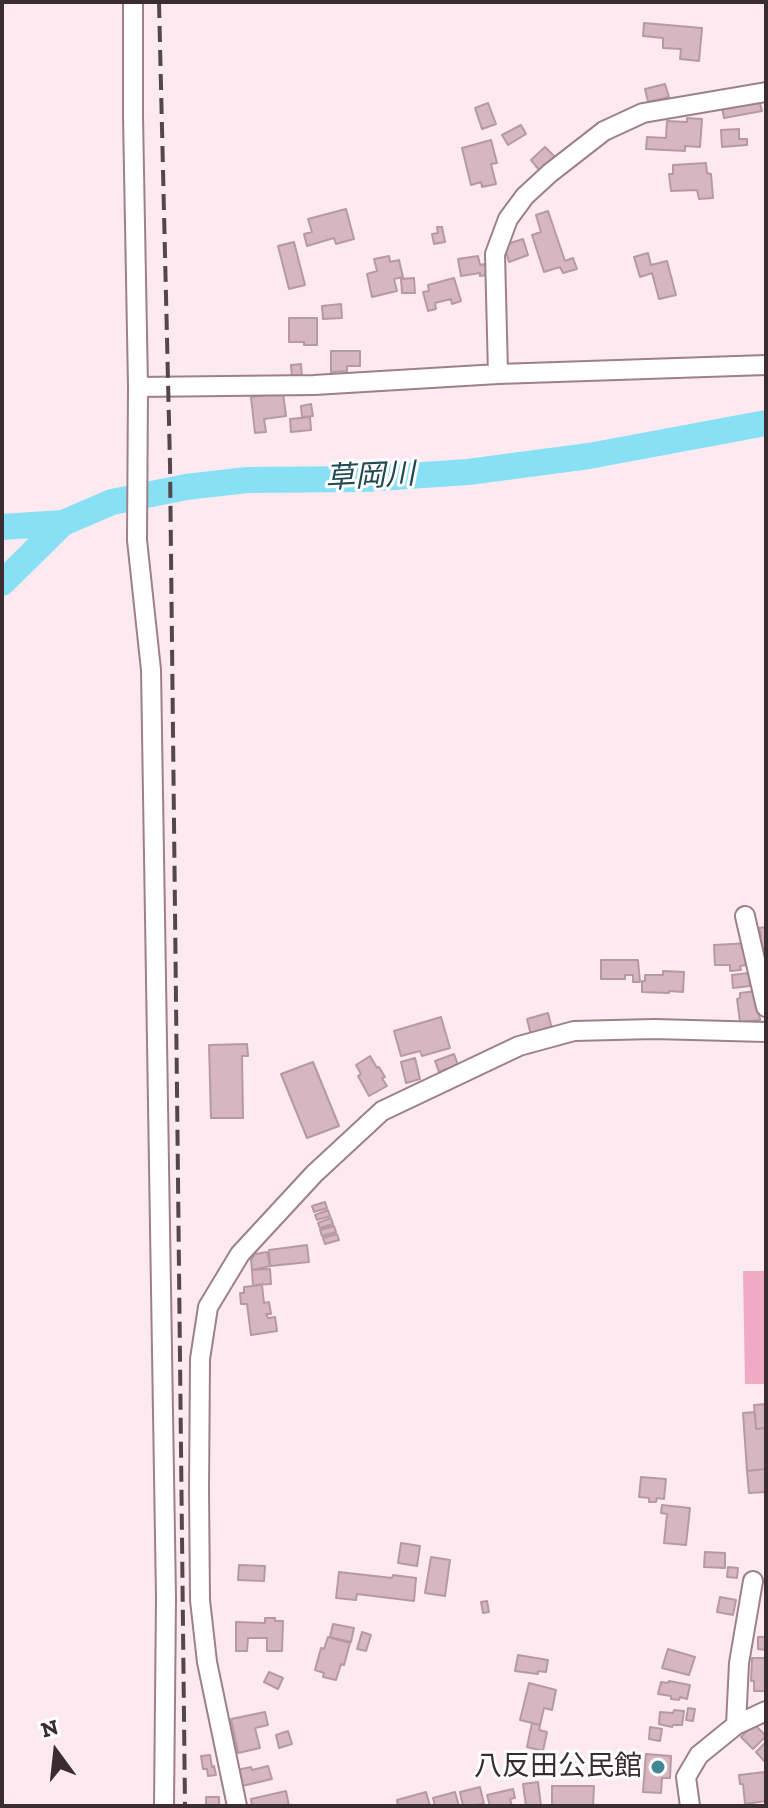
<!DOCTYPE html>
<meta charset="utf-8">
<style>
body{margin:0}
#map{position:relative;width:768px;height:1808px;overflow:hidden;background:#fde9f0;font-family:"Zilla Slab",serif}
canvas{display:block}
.frame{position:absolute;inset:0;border:4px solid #392d31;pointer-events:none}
.north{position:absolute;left:16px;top:1712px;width:80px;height:80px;-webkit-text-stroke:6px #fff;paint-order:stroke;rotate:345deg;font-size:22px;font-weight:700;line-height:32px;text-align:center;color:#392d31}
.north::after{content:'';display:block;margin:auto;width:28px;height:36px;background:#392d31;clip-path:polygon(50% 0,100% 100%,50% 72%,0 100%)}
</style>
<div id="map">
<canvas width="768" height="1808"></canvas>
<div class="frame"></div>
<div class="north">N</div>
</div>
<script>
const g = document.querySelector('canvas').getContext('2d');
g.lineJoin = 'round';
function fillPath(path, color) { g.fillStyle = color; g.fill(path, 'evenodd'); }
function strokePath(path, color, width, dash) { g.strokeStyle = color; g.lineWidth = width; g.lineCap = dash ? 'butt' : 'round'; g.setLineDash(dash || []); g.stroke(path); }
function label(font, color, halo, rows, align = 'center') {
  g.font = font + ' "Zilla Slab","Noto Sans JP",serif'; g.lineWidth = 6; g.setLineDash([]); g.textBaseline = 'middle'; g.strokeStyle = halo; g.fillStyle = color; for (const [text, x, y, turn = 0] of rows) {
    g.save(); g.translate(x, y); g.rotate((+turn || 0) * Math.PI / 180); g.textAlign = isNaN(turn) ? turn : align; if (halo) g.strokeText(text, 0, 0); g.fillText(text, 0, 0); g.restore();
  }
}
const green = new Path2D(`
 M 743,1271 L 766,1271 L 766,1384 L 745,1384 Z`);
const river = new Path2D(`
 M 2,527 L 63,523
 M 2,583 L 63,523 L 112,502 L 186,487 L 247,480 L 363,479 L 468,472 L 589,456 L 766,423`);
const building = new Path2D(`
 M 644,23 L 702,28 L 699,61 L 680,59 L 681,49 L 663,48 L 663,38 L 643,36 Z
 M 665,84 L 669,97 L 648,102 L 645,89 Z
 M 759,100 L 762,111 L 724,118 L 722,107 Z
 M 488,103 L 496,124 L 482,129 L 475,108 Z
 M 687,118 L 702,119 L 700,147 L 685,146 L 685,151 L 646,149 L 647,137 L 666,138 L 667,121 L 687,122 Z
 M 521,125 L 526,134 L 508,145 L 502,135 Z
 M 739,129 L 739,139 L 747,139 L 747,145 L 722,147 L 721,130 Z
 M 491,140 L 497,163 L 491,164 L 496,184 L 482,187 L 481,182 L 471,185 L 462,148 Z
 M 545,147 L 555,157 L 540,171 L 531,160 Z
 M 706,163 L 707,173 L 711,174 L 713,198 L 699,199 L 697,190 L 671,191 L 669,174 L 673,174 L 673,165 Z
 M 346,209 L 354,239 L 336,244 L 334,238 L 307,246 L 304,234 L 312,232 L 308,219 Z
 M 548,211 L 565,261 L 573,258 L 577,269 L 563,273 L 560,267 L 544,272 L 532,235 L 541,232 L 536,215 Z
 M 437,227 L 442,227 L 445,242 L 434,244 L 432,234 L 438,233 Z
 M 523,239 L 528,255 L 509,262 L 504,245 Z
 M 294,242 L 305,285 L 289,289 L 278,246 Z
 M 648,253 L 651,265 L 667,261 L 676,295 L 659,299 L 652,273 L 640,277 L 634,257 Z
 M 389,256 L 390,262 L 399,260 L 403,277 L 394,279 L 397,291 L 372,297 L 367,274 L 377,271 L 374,259 Z
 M 478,256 L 480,265 L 485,264 L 487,275 L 480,276 L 480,273 L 461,276 L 458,259 Z
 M 414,278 L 415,293 L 402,293 L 401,279 Z
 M 454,278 L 461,301 L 452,304 L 451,299 L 435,303 L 436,309 L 428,311 L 423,292 L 429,291 L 428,285 Z
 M 341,304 L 342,318 L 323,319 L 322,306 Z
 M 289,318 L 317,318 L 317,345 L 304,345 L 304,342 L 289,342 Z
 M 331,351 L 360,351 L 360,366 L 347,366 L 347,371 L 331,372 Z
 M 301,364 L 302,378 L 292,379 L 291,365 Z
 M 283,393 L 286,416 L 264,419 L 266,432 L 255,433 L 251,397 Z
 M 311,404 L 313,416 L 302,417 L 301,406 Z
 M 310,417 L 311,430 L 291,432 L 290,419 Z
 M 766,927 L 766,959 L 764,960 L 758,937 L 761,936 L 759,928 Z
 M 750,943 L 745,949 L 746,965 L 740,966 L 741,970 L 730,971 L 730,965 L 715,965 L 714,945 Z
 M 601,960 L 638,960 L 640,982 L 633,982 L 633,975 L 625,975 L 625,979 L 601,979 Z
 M 663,971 L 684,972 L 683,992 L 669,991 L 669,993 L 642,992 L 642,981 L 645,981 L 645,975 L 663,975 Z
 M 749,973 L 750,986 L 733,988 L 732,975 Z
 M 756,991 L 760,1020 L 740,1022 L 737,999 L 740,998 L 740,993 Z
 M 548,1013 L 552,1029 L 531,1035 L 527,1019 Z
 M 441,1017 L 450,1048 L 422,1056 L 420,1051 L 401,1056 L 394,1031 Z
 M 247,1044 L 248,1056 L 242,1056 L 243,1118 L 211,1118 L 209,1045 Z
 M 454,1054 L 458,1065 L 439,1072 L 435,1061 Z
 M 370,1056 L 377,1068 L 379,1067 L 385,1077 L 382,1078 L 387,1086 L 369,1096 L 358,1076 L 361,1074 L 356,1065 Z
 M 415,1058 L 420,1079 L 406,1083 L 401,1062 Z
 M 313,1062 L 339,1126 L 307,1138 L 281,1074 Z
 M 325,1202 L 327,1208 L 314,1212 L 312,1206 Z
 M 328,1210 L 330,1216 L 317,1220 L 315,1215 Z
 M 331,1218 L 333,1224 L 320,1228 L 318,1223 Z
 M 334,1226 L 336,1232 L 322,1236 L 320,1230 Z
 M 337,1234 L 339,1240 L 325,1244 L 323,1238 Z
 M 307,1245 L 309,1262 L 270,1266 L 269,1250 Z
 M 267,1252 L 270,1266 L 252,1270 L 251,1260 L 255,1254 Z
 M 270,1269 L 271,1284 L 253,1285 L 252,1270 Z
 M 262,1285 L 264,1303 L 269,1302 L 271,1314 L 266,1314 L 268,1318 L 275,1317 L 277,1331 L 251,1335 L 247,1304 L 241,1304 L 240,1293 L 244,1293 L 244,1287 Z
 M 766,1404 L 766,1428 L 756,1429 L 754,1405 Z
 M 755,1412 L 756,1429 L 766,1428 L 766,1469 L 747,1471 L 743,1413 Z
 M 766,1469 L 766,1492 L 749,1493 L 747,1471 Z
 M 641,1477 L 666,1479 L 664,1499 L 657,1498 L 656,1502 L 649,1502 L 649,1498 L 639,1497 Z
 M 662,1505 L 690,1508 L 686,1545 L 664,1543 L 667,1514 L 661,1513 Z
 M 401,1543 L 420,1546 L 417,1566 L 398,1563 Z
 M 705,1552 L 725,1553 L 725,1568 L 704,1567 Z
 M 431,1557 L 450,1560 L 445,1596 L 425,1593 Z
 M 239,1565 L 265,1566 L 264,1581 L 238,1580 Z
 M 728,1567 L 738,1568 L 737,1578 L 727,1577 Z
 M 339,1572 L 392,1578 L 393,1575 L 416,1578 L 414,1601 L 357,1594 L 356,1600 L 336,1598 Z
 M 720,1597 L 736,1600 L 733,1615 L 717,1612 Z
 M 487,1601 L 489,1612 L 483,1613 L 481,1602 Z
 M 265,1618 L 275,1618 L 275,1621 L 283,1621 L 282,1651 L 267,1651 L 267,1638 L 248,1638 L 247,1651 L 236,1651 L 236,1622 L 265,1623 Z
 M 333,1624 L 354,1628 L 351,1642 L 330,1637 Z
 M 362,1632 L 371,1635 L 366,1651 L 357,1649 Z
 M 328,1637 L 350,1643 L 344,1665 L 341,1664 L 336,1680 L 323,1677 L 324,1673 L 315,1670 L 321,1648 L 324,1649 Z
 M 758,1637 L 766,1637 L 766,1650 L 758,1649 Z
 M 668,1649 L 695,1657 L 689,1675 L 662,1668 Z
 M 518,1655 L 548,1660 L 546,1672 L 538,1671 L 538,1674 L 515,1671 Z
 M 752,1658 L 766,1658 L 766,1691 L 754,1691 L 754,1681 L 751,1681 Z
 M 269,1672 L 283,1678 L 278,1689 L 264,1682 Z
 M 669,1681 L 690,1685 L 687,1699 L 680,1697 L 679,1700 L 671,1699 L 671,1696 L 658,1694 L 661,1682 L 668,1683 Z
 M 529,1683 L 556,1690 L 552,1710 L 544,1708 L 540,1725 L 520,1720 Z
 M 688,1708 L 695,1709 L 693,1721 L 686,1720 Z
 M 674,1710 L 684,1711 L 682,1725 L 673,1725 L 672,1727 L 659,1724 L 660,1712 L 673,1713 Z
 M 265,1712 L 268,1725 L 255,1728 L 260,1748 L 238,1753 L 231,1719 Z
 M 532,1723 L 540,1725 L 539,1730 L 547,1732 L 543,1751 L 527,1747 Z
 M 754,1724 L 766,1736 L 753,1749 L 741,1737 Z
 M 650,1727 L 662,1729 L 660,1741 L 649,1739 Z
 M 288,1731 L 292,1744 L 279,1748 L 276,1735 Z
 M 766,1742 L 766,1763 L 756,1752 Z
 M 646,1754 L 671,1756 L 670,1778 L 662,1778 L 661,1793 L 643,1792 Z
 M 210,1755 L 212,1767 L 214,1766 L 216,1775 L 208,1776 L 207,1769 L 203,1769 L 201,1756 Z
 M 268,1766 L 272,1779 L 242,1786 L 237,1770 L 251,1767 L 252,1770 Z
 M 765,1772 L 766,1801 L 745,1804 L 743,1784 L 740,1784 L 739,1775 Z
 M 538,1782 L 541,1806 L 526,1806 L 523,1784 Z
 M 552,1786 L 594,1786 L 593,1806 L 552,1806 Z
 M 480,1787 L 484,1804 L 463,1806 L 460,1792 Z
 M 513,1789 L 515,1798 L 510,1799 L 512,1806 L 490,1806 L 487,1795 Z
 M 286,1791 L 289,1806 L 252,1806 L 251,1799 Z
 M 426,1792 L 430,1806 L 398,1806 L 397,1800 Z
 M 455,1792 L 459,1806 L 435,1806 L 433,1798 Z
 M 206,1797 L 219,1797 L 219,1806 L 206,1806 Z`);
const minor = new Path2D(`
 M 133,2 L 133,116 L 138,387 L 137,540 L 151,670 L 166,1598 L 164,1806
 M 498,374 L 495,254 L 508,219 L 525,196 L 550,173 L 604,131 L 643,113 L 766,92
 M 138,387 L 314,385 L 498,374 L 766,365
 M 745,916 L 766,1007
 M 736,1725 L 739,1663 L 753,1581
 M 237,1806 L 207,1662 L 200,1600 L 199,1490 L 200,1359 L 208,1307 L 240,1254 L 314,1174 L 382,1111 L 519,1046 L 574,1031 L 654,1029 L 766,1032
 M 690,1806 L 686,1777 L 699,1755 L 736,1725 L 766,1711`);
const rail = new Path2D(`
 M 159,2 L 170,464 L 185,1806`);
const markers = [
 [658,1767,8,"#428695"]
];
const poiNames = [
 ["八反田公民館",642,1767]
];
const waterNames = [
 ["草岡川",370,477,-3]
];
fillPath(green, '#eeabc3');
strokePath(river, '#88e0f5', 26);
fillPath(building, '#d6b6c1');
strokePath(building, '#b799a3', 2);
strokePath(minor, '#9e808a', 22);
strokePath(minor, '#fff', 18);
strokePath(rail, '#54474c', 4, [16, 8]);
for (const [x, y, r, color] of markers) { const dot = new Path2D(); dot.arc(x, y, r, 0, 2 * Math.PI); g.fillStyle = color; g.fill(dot); strokePath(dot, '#fff', 3); }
label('28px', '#392d31', '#fff', poiNames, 'right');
label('italic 30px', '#214952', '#fff', waterNames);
</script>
